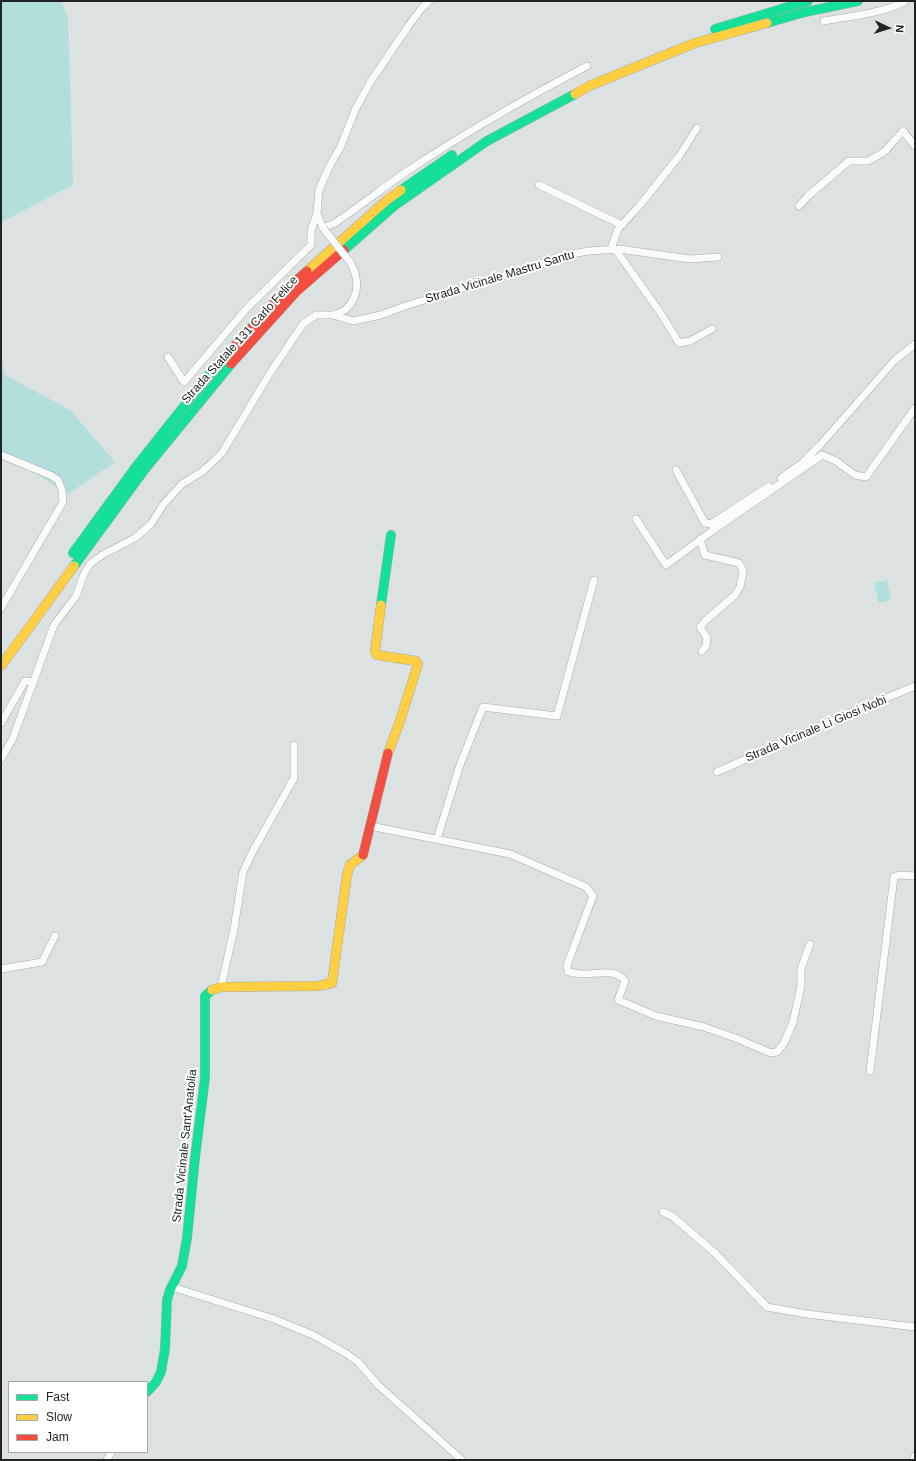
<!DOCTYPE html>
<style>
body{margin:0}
#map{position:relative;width:916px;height:1461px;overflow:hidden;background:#dce2e2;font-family:Helvetica,sans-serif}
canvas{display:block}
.frame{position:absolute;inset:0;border:2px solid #202424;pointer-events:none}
.legend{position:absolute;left:8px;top:1381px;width:140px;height:72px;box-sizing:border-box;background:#fff;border:1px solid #a6a7a7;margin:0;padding:5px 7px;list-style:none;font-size:12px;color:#202424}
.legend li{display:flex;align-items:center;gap:8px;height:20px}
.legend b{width:20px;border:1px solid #a6a7a7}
.north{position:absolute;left:868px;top:8px;width:40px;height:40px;-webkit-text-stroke:3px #fff;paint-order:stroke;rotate:94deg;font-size:11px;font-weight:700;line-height:16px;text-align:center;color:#202424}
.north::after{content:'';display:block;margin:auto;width:14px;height:18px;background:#202424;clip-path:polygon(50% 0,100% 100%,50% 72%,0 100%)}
</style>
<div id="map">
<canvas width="916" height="1461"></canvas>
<div class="frame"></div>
<ul class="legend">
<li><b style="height:5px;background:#16e098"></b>Fast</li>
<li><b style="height:5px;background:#ffcf43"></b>Slow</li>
<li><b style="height:5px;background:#f24e42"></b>Jam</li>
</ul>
<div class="north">N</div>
</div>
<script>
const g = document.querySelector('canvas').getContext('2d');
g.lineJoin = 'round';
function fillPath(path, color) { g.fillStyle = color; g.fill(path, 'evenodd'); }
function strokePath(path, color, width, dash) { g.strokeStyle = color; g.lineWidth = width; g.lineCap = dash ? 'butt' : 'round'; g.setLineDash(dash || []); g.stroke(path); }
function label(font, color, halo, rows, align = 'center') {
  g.font = font + ' Helvetica,sans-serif'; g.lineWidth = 4; g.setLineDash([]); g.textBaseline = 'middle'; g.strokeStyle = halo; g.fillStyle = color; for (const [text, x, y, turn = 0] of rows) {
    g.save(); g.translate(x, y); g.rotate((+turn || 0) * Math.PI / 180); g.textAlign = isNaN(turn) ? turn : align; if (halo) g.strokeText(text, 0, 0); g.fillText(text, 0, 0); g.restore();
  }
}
const green = new Path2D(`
 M 1,1 L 61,1 L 68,17 L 73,185 L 1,222 Z
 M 1,355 L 5,375 L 70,410 L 115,462 L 68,494 L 1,451 Z
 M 887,580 L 891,600 L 879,603 L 874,583 Z`);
const street = new Path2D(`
 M 429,1 L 421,9 L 409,25 L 371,81 L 355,110 L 341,146 L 329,167 L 319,190 L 317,213 L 323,228 L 335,223 C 360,206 384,187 409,170 C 466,132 526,98 587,66
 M 824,21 C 851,16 879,14 904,2
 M 539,185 L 622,225
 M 799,206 L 808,196 L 849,161 L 868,161 L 884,152 L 903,131 L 915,146
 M 611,249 L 618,229 L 640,205 L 680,155 L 697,128
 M 615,249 L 660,312 L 679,343 L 690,341 L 712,329
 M 333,315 C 337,313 344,312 347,308 C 360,295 359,277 350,262
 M 168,357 L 184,382 L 248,307 L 311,245 L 311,231 L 317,213
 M 1,455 L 50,475 L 58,480 L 62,490 L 63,502 L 1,608
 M 676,470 L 705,523 L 711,524 L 769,486
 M 781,478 L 802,463 L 821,444 L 894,361 L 915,344
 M 636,519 L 666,565 L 712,531 L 822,455 L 836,461 L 855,475 L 866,477 L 915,408
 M 700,539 L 705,555 L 739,563 L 743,571 L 740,587 L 735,595 L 705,621 L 700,627 L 707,638 L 706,646 L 702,651
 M 1,723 L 25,681 L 34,682
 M 1,759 L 13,738 L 54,625 L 76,596 L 84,574 L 90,564 L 102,555 L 135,538 L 151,524 L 163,505 L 182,484 L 203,471 L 222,453 L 270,373 L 303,324 L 316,315 L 333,315 L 353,321 L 381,315 L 405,306 L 545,263 L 560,256 L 589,251 L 619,249 L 690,259 L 718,257
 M 717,772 L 829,722 L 915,686
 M 370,826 L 510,854 L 586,887 L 593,896 L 567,965 L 568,972 C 573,972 577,974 581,974 C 595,975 615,967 625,981 L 618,1000 L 656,1016 L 704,1027 L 738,1039 L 771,1053 L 777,1052 L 784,1043 L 793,1022 L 801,986 L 801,969 L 810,944
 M 437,839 L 460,765 L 483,707 L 557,716 L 594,580
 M 1,969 L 42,962 L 55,936
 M 221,987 L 234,929 L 243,872 L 253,851 L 294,778 L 294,745
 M 870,1071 L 894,877 L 899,875 L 915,876
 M 663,1212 L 672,1216 L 715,1253 L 767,1307 L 807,1314 L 915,1327
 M 172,1287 L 274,1319 L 313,1335 L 347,1354 L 358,1362 L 378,1385 L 462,1460
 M 107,1460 L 111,1452
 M 913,1460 L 915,1456`);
const fast = new Path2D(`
 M 767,23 L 805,12 L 858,1
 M 715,29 L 808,1
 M 401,190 L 452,155
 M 344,250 L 394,206 L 487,141 L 575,94
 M 73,553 L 138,464 L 216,366 L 229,352
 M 74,566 L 145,469 L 231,364
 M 381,605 L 391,535
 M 147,1392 L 156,1382 L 161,1372 L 165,1349 L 167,1300 L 170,1290 L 182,1266 L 187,1238 L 195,1158 L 205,1078 L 205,996 L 212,990`);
const slow = new Path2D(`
 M 575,94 L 589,86 L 695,43 L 767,23
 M 307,271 L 387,200 L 401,190
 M 381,605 L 375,651 L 377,655 L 416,661 L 418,664 L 399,724 L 388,753
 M 1,666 L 74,566
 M 212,990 L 221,987 L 318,986 L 332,983 L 347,875 L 350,865 L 363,855`);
const jam = new Path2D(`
 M 229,352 L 290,286 L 307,271
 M 231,364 L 297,291 L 344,250
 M 363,855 L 388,753`);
const streetBridge = new Path2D(`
 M 323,228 L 350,262`);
const streetNames = [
 ["Strada Vicinale Mastru Santu",500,277,-17],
 ["Strada Statale 131 Carlo Felice",240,340,-48],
 ["Strada Vicinale Li Giosi Nobi",816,729,-23],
 ["Strada Vicinale Sant'Anatolia",185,1146,-84]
];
fillPath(green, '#b2dedc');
strokePath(street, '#a7acac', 8);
strokePath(fast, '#a7acac', 10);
strokePath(slow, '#a7acac', 10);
strokePath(jam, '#a7acac', 10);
strokePath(street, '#fafbfb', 7);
strokePath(fast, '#16e098', 9);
strokePath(slow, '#ffcf43', 9);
strokePath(jam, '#f24e42', 9);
strokePath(streetBridge, '#a7acac', 8, []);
strokePath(streetBridge, '#fafbfb', 7);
label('12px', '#202424', '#fff', streetNames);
</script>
